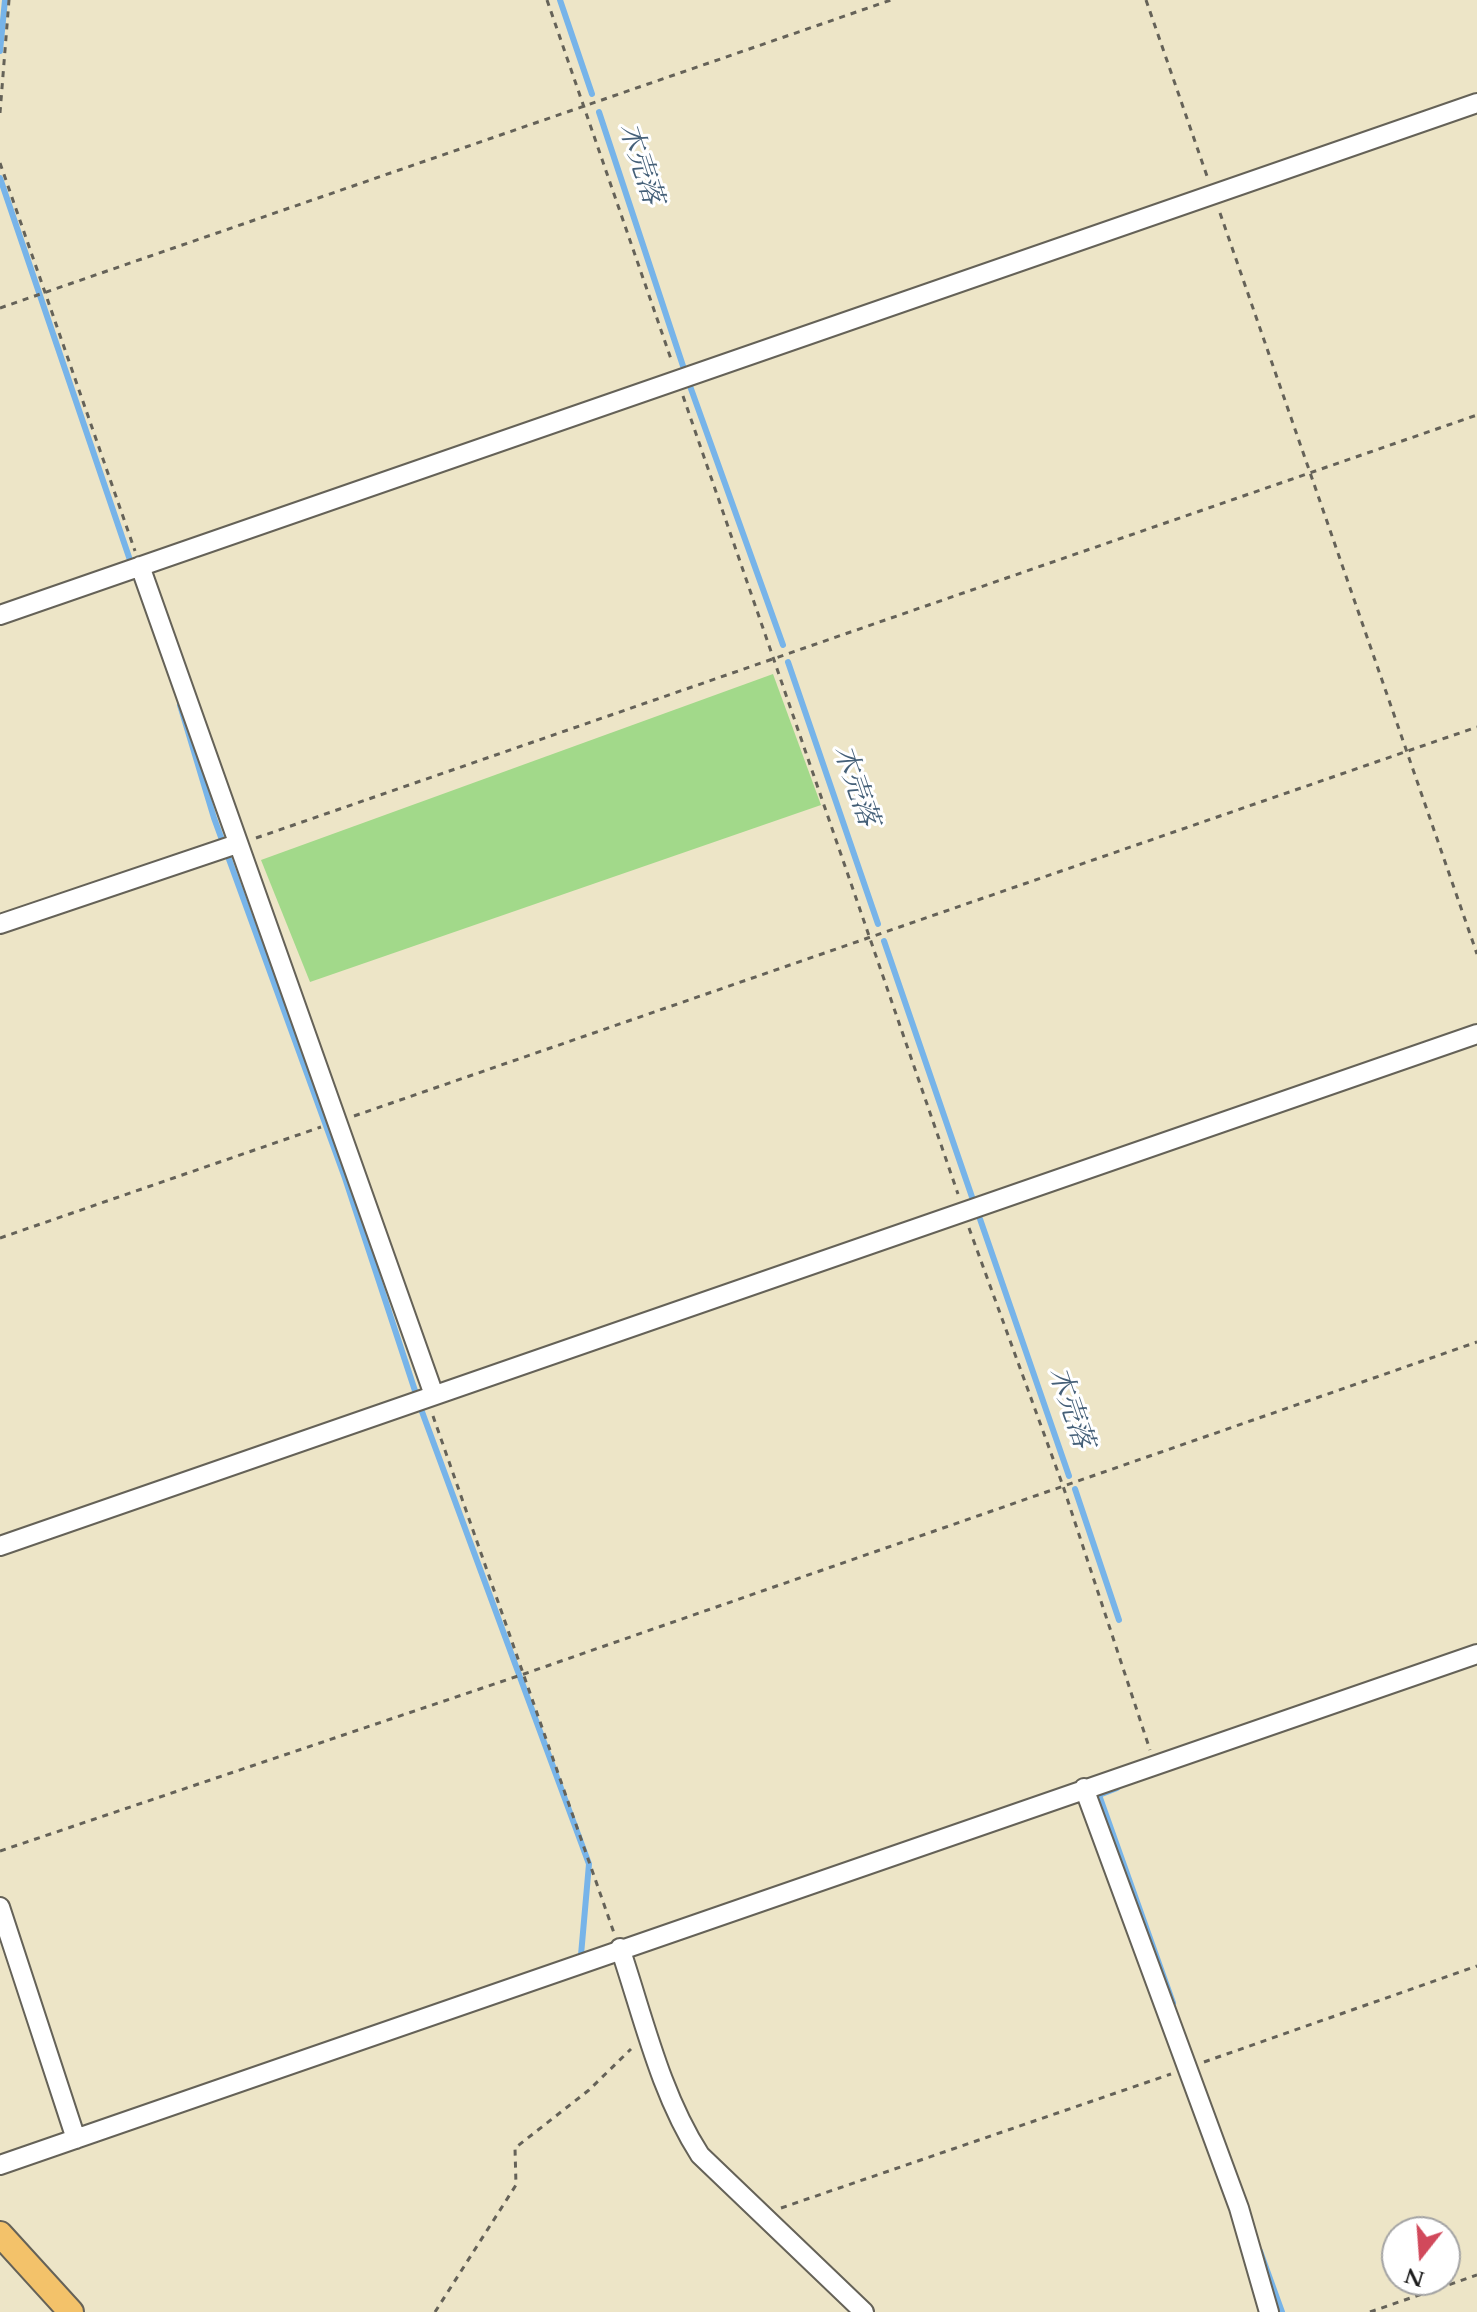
<!DOCTYPE html>
<meta charset="utf-8">
<style>
body{margin:0}
#map{position:relative;width:1477px;height:2312px;overflow:hidden;background:#ede5c7;font-family:Cardo,serif}
canvas{display:block}
.north{position:absolute;left:1381px;top:2216px;width:80px;height:80px;box-sizing:border-box;background:#fff;border:2px solid #a4a4a4;border-radius:50%;rotate:197deg;font-size:22px;font-weight:700;line-height:32px;text-align:center;color:#1c1c1c}
.north::after{content:'';display:block;margin:auto;width:28px;height:36px;background:#d1495b;clip-path:polygon(50% 0,100% 100%,50% 72%,0 100%)}
</style>
<div id="map">
<canvas width="1477" height="2312"></canvas>
<div class="north">N</div>
</div>
<script>
const g = document.querySelector('canvas').getContext('2d');
g.lineJoin = 'round';
function fillPath(path, color) { g.fillStyle = color; g.fill(path, 'evenodd'); }
function strokePath(path, color, width, dash) { g.strokeStyle = color; g.lineWidth = width; g.lineCap = dash ? 'butt' : 'round'; g.setLineDash(dash || []); g.stroke(path); }
function label(font, color, halo, rows, align = 'center') {
  g.font = font + ' Cardo,"Noto Serif JP",serif'; g.lineWidth = 6; g.setLineDash([]); g.textBaseline = 'middle'; g.strokeStyle = halo; g.fillStyle = color; for (const [text, x, y, turn = 0] of rows) {
    g.save(); g.translate(x, y); g.rotate((+turn || 0) * Math.PI / 180); g.textAlign = isNaN(turn) ? turn : align; if (halo) g.strokeText(text, 0, 0); g.fillText(text, 0, 0); g.restore();
  }
}
const green = new Path2D(`
 M 773,674 L 821,805 L 310,982 L 261,860 Z`);
const stream = new Path2D(`
 M 560,0 L 592,94
 M 0,51 L 5,0
 M 599,112 L 683,366
 M 0,178 L 132,566
 M 690,386 L 783,645
 M 788,662 L 878,924
 M 180,705 L 214,818 L 345,1178 L 421,1409 L 589,1864 L 581,1955
 M 884,941 L 972,1197
 M 980,1219 L 1069,1476
 M 1075,1489 L 1119,1620
 M 1117,1788 L 1099,1795 L 1173,2003
 M 1260,2251 L 1282,2312`);
const path = new Path2D(`
 M 547,0 L 672,362
 M 1146,0 L 1208,179
 M 0,113 L 9,0
 M 0,163 L 135,551
 M 1220,213 L 1477,954
 M 0,308 L 891,0
 M 683,396 L 958,1194
 M 256,838 L 1477,415
 M 354,1116 L 1477,727
 M 969,1228 L 1063,1486 L 1150,1750
 M 0,1238 L 321,1127
 M 433,1416 L 614,1933
 M 0,1851 L 524,1674 L 1477,1342
 M 1204,2062 L 1477,1966
 M 781,2208 L 1171,2074
 M 435,2312 L 516,2185 L 515,2148 L 589,2090 L 631,2049
 M 1370,2312 L 1477,2275`);
const minor = new Path2D(`
 M 140,566 L 434,1395
 M 0,615 L 1477,103
 M 0,924 L 237,844
 M 0,1546 L 1477,1034
 M 1084,1788 L 1239,2208 L 1269,2312
 M 0,1907 L 76,2139
 M 620,1948 C 643,2016 660,2093 700,2155 L 864,2312
 M 0,2165 L 1477,1654`);
const major = new Path2D(`
 M 0,2234 L 71,2312`);
const waterNames = [
 ["木売落",639,164,72],
 ["木売落",854,786,71],
 ["木売落",1069,1408,71]
];
fillPath(green, '#a2d98a');
strokePath(stream, '#77b4e9', 6);
strokePath(minor, '#656258', 22);
strokePath(major, '#656258', 28);
strokePath(path, '#656258', 3, [6, 6]);
strokePath(minor, '#fff', 18);
strokePath(major, '#f3c26a', 24);
label('italic 28px', '#456078', '#fff', waterNames);
</script>
